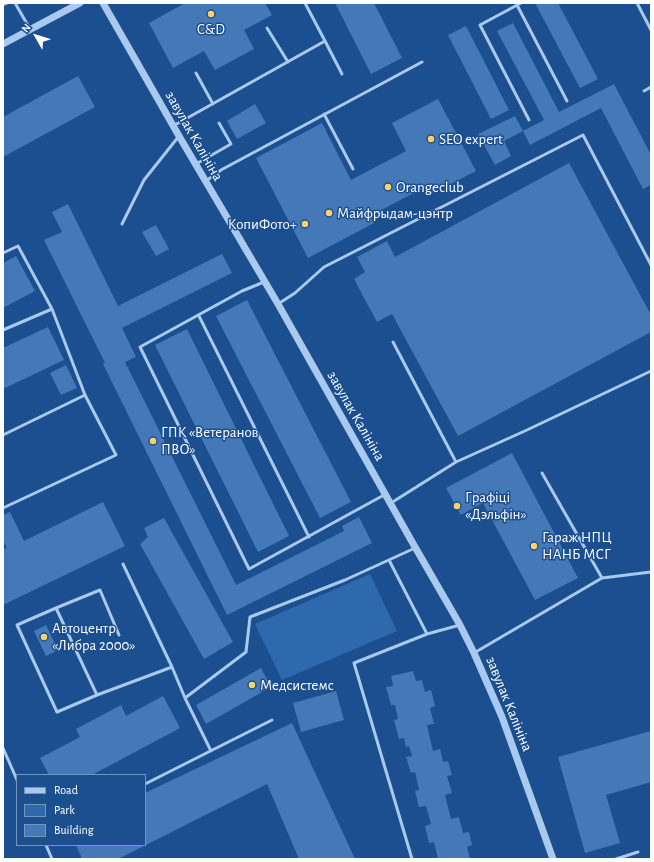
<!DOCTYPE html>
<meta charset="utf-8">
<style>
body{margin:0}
#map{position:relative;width:654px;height:862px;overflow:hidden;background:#1b4f8f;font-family:"Alegreya Sans",sans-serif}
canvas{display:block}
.frame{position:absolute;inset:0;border:4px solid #fff;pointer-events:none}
.legend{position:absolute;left:16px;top:774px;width:130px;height:72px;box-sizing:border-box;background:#1b4f8f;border:1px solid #7695bc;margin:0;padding:5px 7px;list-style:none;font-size:12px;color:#fff}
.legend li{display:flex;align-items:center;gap:8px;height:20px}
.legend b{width:20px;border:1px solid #7695bc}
.north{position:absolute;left:16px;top:16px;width:40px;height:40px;-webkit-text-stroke:3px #1b4f8f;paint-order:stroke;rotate:309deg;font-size:11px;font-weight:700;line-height:16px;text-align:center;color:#fff}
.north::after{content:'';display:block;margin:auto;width:14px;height:18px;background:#fff;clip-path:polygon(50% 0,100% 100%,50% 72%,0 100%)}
</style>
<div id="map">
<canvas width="654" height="862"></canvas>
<div class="frame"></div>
<ul class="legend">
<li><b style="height:5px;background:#a9c9ee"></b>Road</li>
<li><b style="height:11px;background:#2e69ad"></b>Park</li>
<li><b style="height:11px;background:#4478b7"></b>Building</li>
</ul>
<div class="north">N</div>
</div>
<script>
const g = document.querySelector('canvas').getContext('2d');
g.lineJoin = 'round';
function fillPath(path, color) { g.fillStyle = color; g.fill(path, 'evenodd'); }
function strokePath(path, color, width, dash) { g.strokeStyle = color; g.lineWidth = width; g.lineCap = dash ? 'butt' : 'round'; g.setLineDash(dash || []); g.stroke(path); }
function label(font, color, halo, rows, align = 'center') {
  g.font = font + ' "Alegreya Sans",sans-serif'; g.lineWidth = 3; g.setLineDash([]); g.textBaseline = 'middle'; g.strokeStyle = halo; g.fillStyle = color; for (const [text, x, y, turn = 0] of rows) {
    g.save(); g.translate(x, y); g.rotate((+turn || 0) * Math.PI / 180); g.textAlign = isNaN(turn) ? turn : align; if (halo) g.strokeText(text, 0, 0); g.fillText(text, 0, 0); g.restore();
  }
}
const green = new Path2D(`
 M 370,574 L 397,631 L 282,680 L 255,624 Z`);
const building = new Path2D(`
 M 185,3 L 265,3 L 272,15 L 244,30 L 254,49 L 215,70 L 204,51 L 173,68 L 149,23 Z
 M 335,3 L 374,3 L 402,58 L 371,74 Z
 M 535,3 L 558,3 L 598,79 L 580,88 Z
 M 513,23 L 559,112 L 614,84 L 651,155 L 651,185 L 643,189 L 601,108 L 530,145 L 523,131 L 504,141 L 511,156 L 495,165 L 478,134 L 515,116 L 523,131 L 544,120 L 497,31 Z
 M 466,26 L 509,110 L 491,119 L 448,35 Z
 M 78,76 L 95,107 L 3,157 L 3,117 Z
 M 438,99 L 476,171 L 429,195 L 425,187 L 370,216 L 374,223 L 308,258 L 256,158 L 322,123 L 351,180 L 406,151 L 392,123 Z
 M 255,104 L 266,123 L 237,139 L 227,121 Z
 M 569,163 L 651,315 L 651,332 L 458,436 L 392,314 L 377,322 L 354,279 L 365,272 L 357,257 L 387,241 L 395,257 Z
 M 68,204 L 118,306 L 222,254 L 232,273 L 122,328 L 136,357 L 125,362 L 236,585 L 344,531 L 342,526 L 359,517 L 372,543 L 227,615 L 103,364 L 105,363 L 44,240 L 62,232 L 52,212 Z
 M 156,225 L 169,249 L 156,256 L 142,232 Z
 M 16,256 L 35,291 L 3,308 L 3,263 Z
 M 247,300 L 351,502 L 320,518 L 216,316 Z
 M 48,327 L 64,360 L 3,389 L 3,348 Z
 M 187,329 L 289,536 L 258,552 L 155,345 Z
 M 66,365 L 77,388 L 61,395 L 50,373 Z
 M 512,453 L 578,578 L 535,600 L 483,503 L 461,515 L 446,488 Z
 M 103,502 L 125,546 L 3,605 L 3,549 L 7,548 L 3,540 L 3,515 L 10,512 L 24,541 Z
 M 164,518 L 233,642 L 204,659 L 140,544 L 148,537 L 144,528 Z
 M 46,625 L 58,650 L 46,656 L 34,631 Z
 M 261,668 L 271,687 L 206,724 L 196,705 Z
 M 413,671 L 416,681 L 422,680 L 425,692 L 431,690 L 435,706 L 430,708 L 434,724 L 427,725 L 433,751 L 440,749 L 443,762 L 448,761 L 452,775 L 447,776 L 452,793 L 445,795 L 451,819 L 459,817 L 463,833 L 469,832 L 472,845 L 467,847 L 470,859 L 438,859 L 434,842 L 429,843 L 425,826 L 431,824 L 426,806 L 419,807 L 415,791 L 419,790 L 415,772 L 411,773 L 406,757 L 412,756 L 409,746 L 406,747 L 404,738 L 399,739 L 394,720 L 398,719 L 395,705 L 391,705 L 386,687 L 393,686 L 391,676 Z
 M 336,691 L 344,720 L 301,732 L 293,703 Z
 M 163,696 L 180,728 L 92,775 L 49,775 L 40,758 L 80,737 L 76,729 L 121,705 L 126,716 Z
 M 292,723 L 355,859 L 299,859 L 267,784 L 118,859 L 82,859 L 76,845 L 145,845 L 145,793 Z
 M 651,731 L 651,782 L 606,795 L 620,843 L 585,853 L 558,757 Z`);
const service = new Path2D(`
 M 15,3 L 30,29
 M 521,3 L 480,25 L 529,120
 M 637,3 L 651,30
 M 3,5 L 7,3
 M 517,5 L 567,101
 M 267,28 L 288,62
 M 325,41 L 342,74
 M 196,73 L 213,104
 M 644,91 L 651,87
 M 324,114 L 353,169
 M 173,126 L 325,41 L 305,3
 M 196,164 L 231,144 L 219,123
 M 206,181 L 221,170 L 422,62
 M 122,224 L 144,180 L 179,136
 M 3,253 L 18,246 L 52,309 L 85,395 L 116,455 L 3,508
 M 264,282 L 242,291 L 140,347 L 249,569 L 384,495
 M 278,304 L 295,293 L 324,267 L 583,135 L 651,265
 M 199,316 L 309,537
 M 3,330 L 52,309
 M 393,342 L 456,462 L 527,430 L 651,371
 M 3,435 L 85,395
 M 391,503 L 456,462
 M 389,560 L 427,634
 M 123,564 L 172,667
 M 602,578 L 651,572
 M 56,608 L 100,590 L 119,635
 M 474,653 L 602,578 L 542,473
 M 97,695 L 57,712 L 17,625 L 56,608 L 97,695 L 172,667 L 185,698 L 246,652 L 250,617 L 345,580 L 415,548
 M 185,698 L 211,751
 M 3,748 L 17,780
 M 145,784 L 272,720
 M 46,845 L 52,859
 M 412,859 L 354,663 L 427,634 L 460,625
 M 616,859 L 638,852`);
const tertiary = new Path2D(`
 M 103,3 L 179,136 L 278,304 L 411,540 L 460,625 L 474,653 L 502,717 L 553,859
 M 3,44 L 80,3`);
const markers = [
 [211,14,4,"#ffd166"],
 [431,139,4,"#ffd166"],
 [388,187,4,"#ffd166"],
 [329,213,4,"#ffd166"],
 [305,224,4,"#ffd166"],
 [153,441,4,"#ffd166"],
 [457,506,4,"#ffd166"],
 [534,546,4,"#ffd166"],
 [44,637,4,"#ffd166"],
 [252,685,4,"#ffd166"]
];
const poiNames = [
 ["C&D",211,29,"center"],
 ["SEO expert",439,139],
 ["Orangeclub",396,187],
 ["Майфрыдам-цэнтр",337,213],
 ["КопиФото+",297,224,"right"],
 ["ГПК «Ветеранов",161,432],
 ["ПВО»",161,449],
 ["Графіці",465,497],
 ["«Дэльфін»",465,514],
 ["Гараж НПЦ",542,537],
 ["НАНБ МСГ",542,554],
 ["Автоцентр",52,628],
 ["«Либра 2000»",52,645],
 ["Медсистемс",260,685]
];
const streetNames = [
 ["завулак Калініна",194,136,60],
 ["завулак Калініна",356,416,60],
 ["завулак Калініна",509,704,68]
];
fillPath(green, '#2e69ad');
fillPath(building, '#4478b7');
strokePath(service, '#a9c9ee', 3);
strokePath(tertiary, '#a9c9ee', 7);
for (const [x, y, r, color] of markers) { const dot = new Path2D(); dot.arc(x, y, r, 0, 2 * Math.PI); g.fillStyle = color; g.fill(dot); strokePath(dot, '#1b4f8f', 1.5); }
label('15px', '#fff', '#1b4f8f', poiNames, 'left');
label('15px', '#fff', '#1b4f8f', streetNames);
</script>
